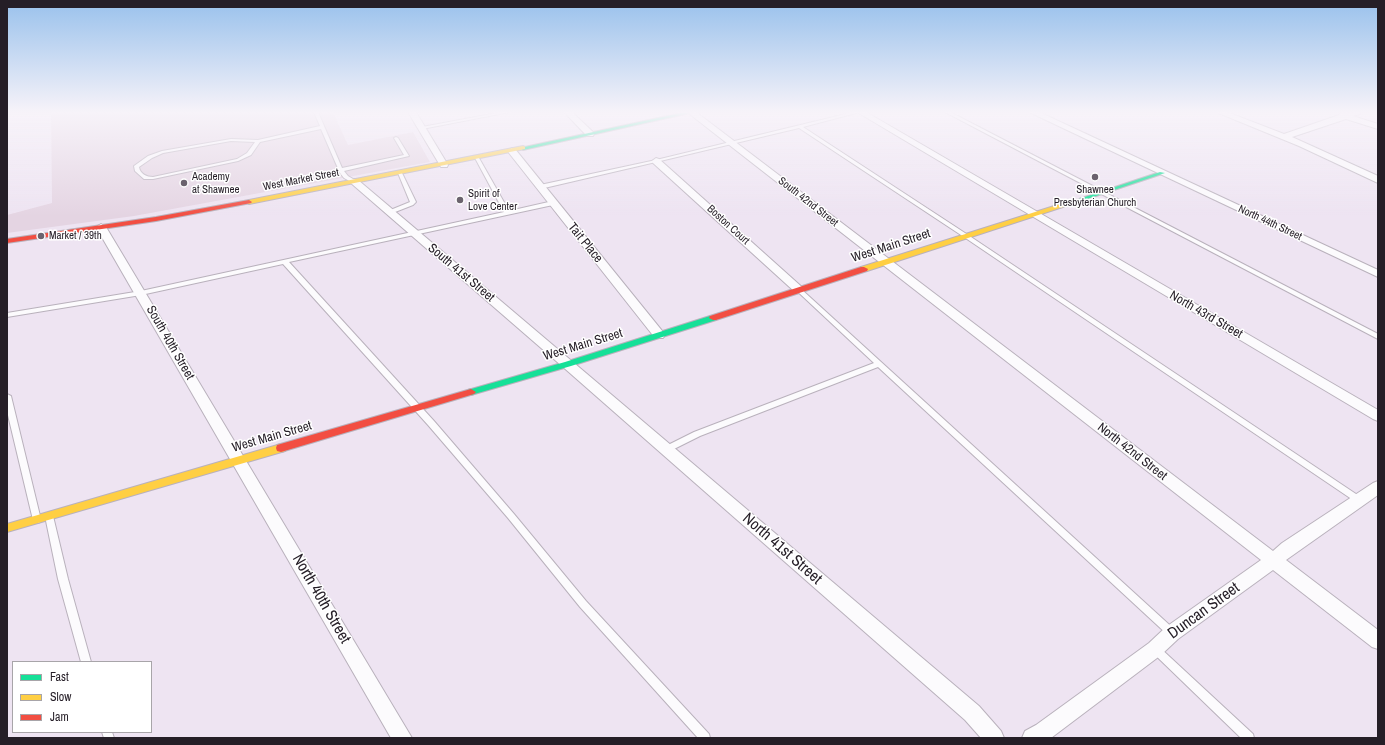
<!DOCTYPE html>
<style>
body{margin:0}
#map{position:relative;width:1385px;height:745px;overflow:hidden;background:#eee4f2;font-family:"Archivo Narrow",sans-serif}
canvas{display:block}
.frame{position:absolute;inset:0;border:8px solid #251e27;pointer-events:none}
.legend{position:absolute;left:12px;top:661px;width:140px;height:72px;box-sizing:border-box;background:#fff;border:1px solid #a8a5a9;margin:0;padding:5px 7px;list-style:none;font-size:12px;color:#251e27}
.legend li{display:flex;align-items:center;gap:8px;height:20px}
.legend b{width:20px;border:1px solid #a8a5a9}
</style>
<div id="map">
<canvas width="1385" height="745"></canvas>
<div class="frame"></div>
<ul class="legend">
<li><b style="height:5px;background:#16e098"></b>Fast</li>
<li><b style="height:5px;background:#ffcf43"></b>Slow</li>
<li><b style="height:5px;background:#f24e42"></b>Jam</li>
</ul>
</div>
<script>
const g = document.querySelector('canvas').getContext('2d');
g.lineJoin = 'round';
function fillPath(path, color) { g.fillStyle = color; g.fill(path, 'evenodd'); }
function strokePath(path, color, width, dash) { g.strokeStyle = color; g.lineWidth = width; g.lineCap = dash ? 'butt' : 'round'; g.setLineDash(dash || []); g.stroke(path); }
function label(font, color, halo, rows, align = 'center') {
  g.font = font + ' "Archivo Narrow",sans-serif'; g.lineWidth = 3; g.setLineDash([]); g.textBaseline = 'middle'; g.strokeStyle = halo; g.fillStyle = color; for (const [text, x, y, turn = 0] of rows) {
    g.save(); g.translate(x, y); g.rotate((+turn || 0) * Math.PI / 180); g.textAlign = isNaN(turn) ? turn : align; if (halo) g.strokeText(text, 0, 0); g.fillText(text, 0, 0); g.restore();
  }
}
const education = new Path2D(`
 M 51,112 L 333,112 L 348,145 L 413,132 L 430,162 L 134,216 L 7,233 L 7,215 L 52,203 Z`);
const lane = new Path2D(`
 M 314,112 L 318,112 L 342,168 L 404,155 L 394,138 L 396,137 L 398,138 L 409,156 L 344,171 L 348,176 L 358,182 L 353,183 L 344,178 L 340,173 L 321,129 L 260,142 L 251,155 L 238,161 L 153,179 L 144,179 L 135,171 L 134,166 L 148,156 L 162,151 L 231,139 L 258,140 L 320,126 ZM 231,141 L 255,142 L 247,153 L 237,159 L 153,177 C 147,177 140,174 139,167 L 152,158 L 163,153 Z
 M 502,112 L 510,112 L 422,129 L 420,128 L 422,127 Z
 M 854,112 L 860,112 L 803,127 L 968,235 L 1362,498 L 1363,500 L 1362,502 L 1359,503 L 1356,502 L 964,237 L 799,128 L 656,162 L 540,189 L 537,187 L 540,185 L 656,160 Z
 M 945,112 L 950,112 L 1378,334 L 1378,339 Z
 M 475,157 L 479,158 L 509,211 L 553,201 L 556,203 L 553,205 L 289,262 L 434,421 L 514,514 L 586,601 L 709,734 L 710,738 L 698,738 L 580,607 L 508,518 L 428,425 L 283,264 L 141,295 L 7,317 L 7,313 L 141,291 L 504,212 L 475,158 Z
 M 398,172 L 402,173 L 416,202 L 413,205 L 390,214 L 388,213 L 388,211 L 410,202 L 398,173 Z
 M 799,288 L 801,289 L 1175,630 L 1177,633 L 1175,636 L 1172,637 L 1169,636 L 878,367 L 700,436 L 670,451 L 664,451 L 663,449 L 664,447 L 694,432 L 874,363 L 797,291 L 796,290 L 797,289 Z
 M 7,394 L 11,396 L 41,520 L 40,522 L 37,523 L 34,522 L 33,520 L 7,411 Z
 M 49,513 L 52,514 L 53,516 L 68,579 L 91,662 L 81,662 L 58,579 L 45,516 L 46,514 Z
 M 1155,644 L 1158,646 L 1253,734 L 1254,738 L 1241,738 L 1152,652 L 1150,649 L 1152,646 Z
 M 102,732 L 112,732 L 114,738 L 104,738 Z`);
const street = new Path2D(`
 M 408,112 L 416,112 L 448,165 L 447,167 L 441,167 Z
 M 564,112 L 572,112 L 593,132 L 594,134 L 593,136 L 587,136 Z
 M 687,112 L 696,112 L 1273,551 L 1282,543 L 1373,483 L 1378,481 L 1378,495 L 1286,560 L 1378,630 L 1378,649 L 1372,647 L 1273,570 L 1178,639 L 1161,655 L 1051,738 L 1022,738 L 1025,731 L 1036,725 L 1149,643 L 1166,627 L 1261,560 Z
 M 857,112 L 866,112 L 1378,410 L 1378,421 L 1373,419 Z
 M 1029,112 L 1039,112 L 1378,270 L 1378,277 Z
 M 1216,112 L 1227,112 L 1284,134 L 1339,115 L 1340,113 L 1361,112 L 1360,114 L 1353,116 L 1378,124 L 1378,129 L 1346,119 L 1292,137 L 1378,176 L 1378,183 L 1299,146 Z
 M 512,148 L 515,149 L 663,332 L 665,335 L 663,338 L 655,338 L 509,153 L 508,151 Z
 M 656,158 L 659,159 L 803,288 L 805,290 L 803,292 L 795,292 L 653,163 L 652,161 Z
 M 355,179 L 358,180 L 979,706 L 1001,731 L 1004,738 L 981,738 L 965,720 L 563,367 L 352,184 L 350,182 L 352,180 Z
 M 101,224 L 106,227 L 412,738 L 391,738 L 96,227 Z`);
const fast = new Path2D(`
 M 685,112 L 695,112 L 523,150 L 520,148 Z
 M 1160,172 L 1165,173 L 1072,204 L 1070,205 L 1067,203 Z
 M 710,316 L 713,316 L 717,318 L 716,320 L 571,366 L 471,395 L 466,392 L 468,390 L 565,362 Z`);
const slow = new Path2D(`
 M 523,146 L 525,147 L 525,149 L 249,204 L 246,202 L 249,200 Z
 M 1070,201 L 1073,203 L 1072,204 L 867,271 L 864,271 L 860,269 L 861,267 Z
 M 281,444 L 285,445 L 286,448 L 285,451 L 7,532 L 7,524 Z`);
const jam = new Path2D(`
 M 249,200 L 252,202 L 251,203 L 156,221 L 7,243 L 7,239 L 156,217 Z
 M 861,267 L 864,267 L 868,269 L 867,271 L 716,320 L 713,320 L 709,318 L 710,316 Z
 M 471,389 L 476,392 L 474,394 L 281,452 L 277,451 L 276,448 L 277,445 Z`);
const markers = [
 [1095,177,4,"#6b636e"],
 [184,183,4,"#6b636e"],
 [460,200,4,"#6b636e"],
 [41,236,4,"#6b636e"]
];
const farPoinames = [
 ["Academy",192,177],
 ["at Shawnee",192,190],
 ["Shawnee",1095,190,"center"],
 ["Presbyterian Church",1095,203,"center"],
 ["Spirit of",468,194],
 ["Love Center",468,207],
 ["Market / 39th",49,236]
];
const farStreetnames = [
 ["West Market Street",301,180,-11],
 ["South 42nd Street",808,202,38],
 ["North 44th Street",1270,223,25],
 ["Boston Court",728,225,42]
];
const streetNames = [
 ["Tait Place",585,243,51],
 ["West Main Street",891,246,-18],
 ["South 41st Street",461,273,40],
 ["North 43rd Street",1206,315,30],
 ["South 40th Street",170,343,60],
 ["West Main Street",583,345,-17],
 ["West Main Street",272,437,-16],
 ["North 42nd Street",1132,452,38]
];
const nearStreetnames = [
 ["North 41st Street",782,549,41],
 ["North 40th Street",321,599,60],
 ["Duncan Street",1204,611,-36]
];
fillPath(education, '#e4d4e2');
strokePath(lane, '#b9b1bc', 2);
strokePath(street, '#b9b1bc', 2);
strokePath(fast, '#b9b1bc', 2);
strokePath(slow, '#b9b1bc', 2);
strokePath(jam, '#b9b1bc', 2);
fillPath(lane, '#fcfbfd');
fillPath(street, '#fcfbfd');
fillPath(fast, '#16e098');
fillPath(slow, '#ffcf43');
fillPath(jam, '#f24e42');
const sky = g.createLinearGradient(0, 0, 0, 216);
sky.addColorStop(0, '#99c1ec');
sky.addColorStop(0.52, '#f7f3f9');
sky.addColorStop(1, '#f7f3f900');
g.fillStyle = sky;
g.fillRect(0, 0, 1385, 216);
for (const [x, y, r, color] of markers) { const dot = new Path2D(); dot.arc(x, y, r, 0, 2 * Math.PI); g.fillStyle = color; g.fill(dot); strokePath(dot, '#fff', 1.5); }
label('11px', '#251e27', '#fff', farPoinames, 'left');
label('11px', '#251e27', '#fff', farStreetnames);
label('13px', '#251e27', '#fff', streetNames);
label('16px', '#251e27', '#fff', nearStreetnames);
</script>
